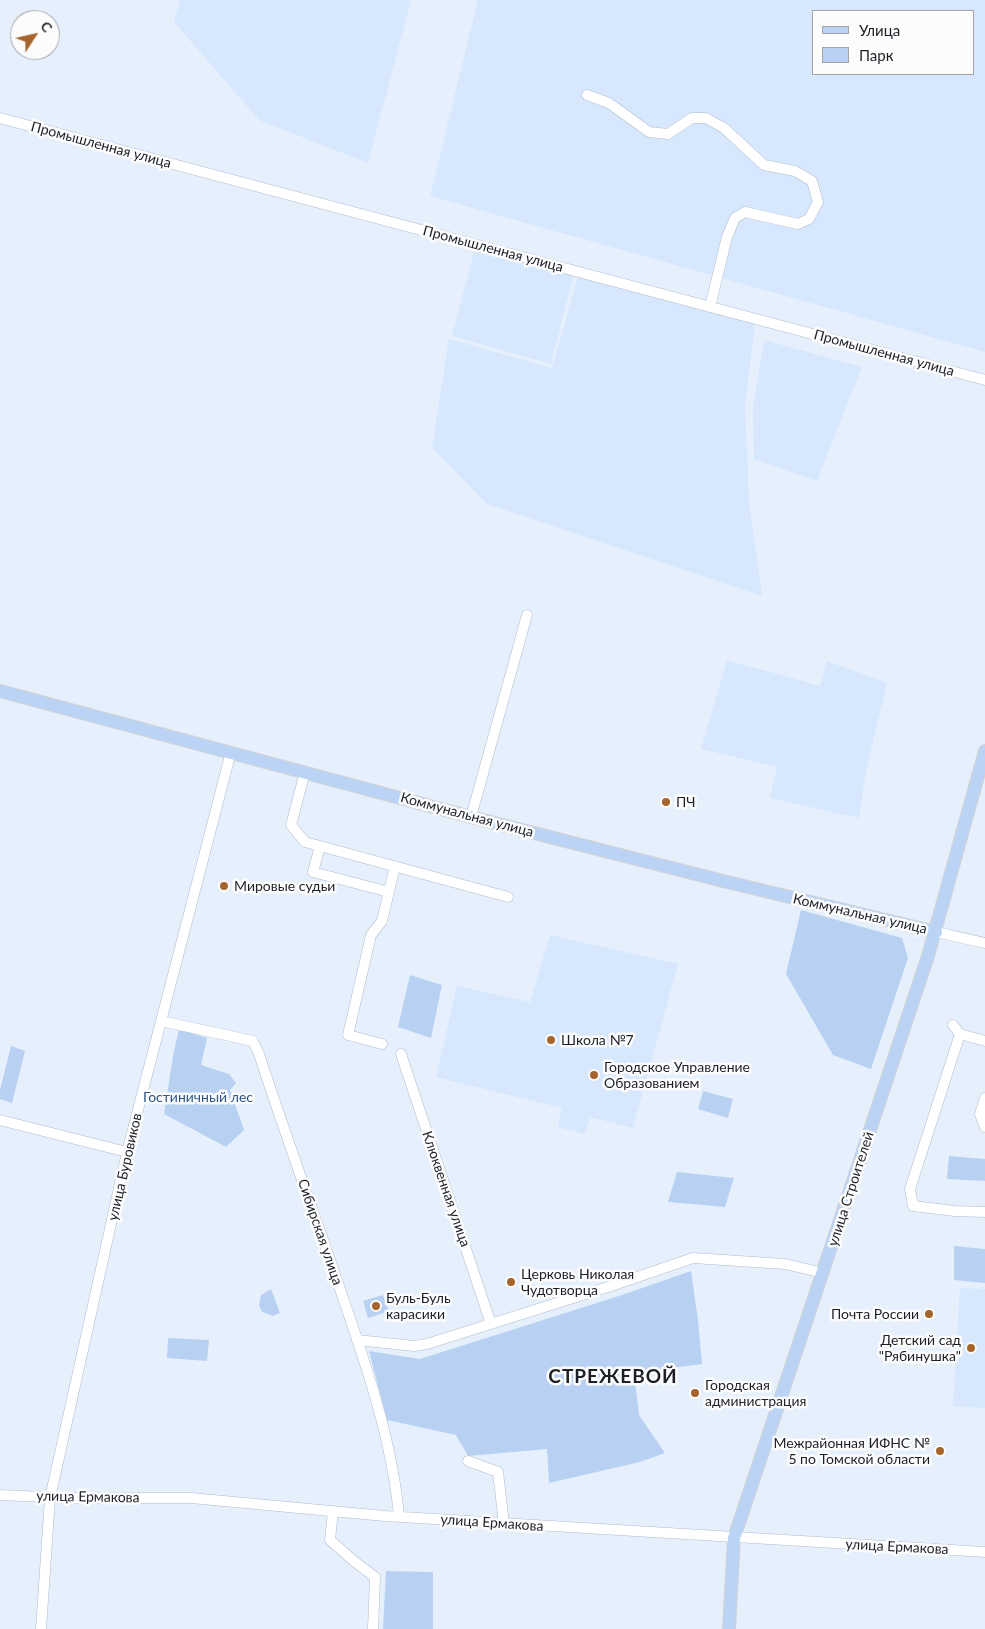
<!DOCTYPE html>
<meta charset="utf-8">
<style>
body{margin:0}
#map{position:relative;width:985px;height:1629px;overflow:hidden;background:#e6f0fd;font-family:Lato,sans-serif}
canvas{display:block}
.legend{position:absolute;left:812px;top:10px;width:162px;height:65px;box-sizing:border-box;background:#fcfcfc;border:1px solid #a3a4a7;margin:0;padding:6px 9px;list-style:none;font-size:15px;color:#1d2127}
.legend li{display:flex;align-items:center;gap:10px;height:25px}
.legend b{width:25px;border:1px solid #a3a4a7}
.north{position:absolute;left:10px;top:10px;width:50px;height:50px;box-sizing:border-box;background:#fcfcfc;border:1px solid #a3a4a7;border-radius:50%;rotate:55deg;font-size:14px;font-weight:700;line-height:20px;text-align:center;color:#1d2127}
.north::after{content:'';display:block;margin:auto;width:18px;height:22px;background:#a4642c;clip-path:polygon(50% 0,100% 100%,50% 72%,0 100%)}
</style>
<div id="map">
<canvas width="985" height="1629"></canvas>
<ul class="legend">
<li><b style="height:6px;background:#bbd4f5"></b>Улица</li>
<li><b style="height:14px;background:#b8d1f2"></b>Парк</li>
</ul>
<div class="north">С</div>
</div>
<script>
const g = document.querySelector('canvas').getContext('2d');
g.lineJoin = 'round';
function fillPath(path, color) { g.fillStyle = color; g.fill(path, 'evenodd'); }
function strokePath(path, color, width, dash) { g.strokeStyle = color; g.lineWidth = width; g.lineCap = dash ? 'butt' : 'round'; g.setLineDash(dash || []); g.stroke(path); }
function label(font, color, halo, rows, align = 'center') {
  g.font = font + ' Lato,sans-serif'; g.lineWidth = 5; g.setLineDash([]); g.textBaseline = 'middle'; g.strokeStyle = halo; g.fillStyle = color; for (const [text, x, y, turn = 0] of rows) {
    g.save(); g.translate(x, y); g.rotate((+turn || 0) * Math.PI / 180); g.textAlign = isNaN(turn) ? turn : align; if (halo) g.strokeText(text, 0, 0); g.fillText(text, 0, 0); g.restore();
  }
}
const built = new Path2D(`
 M 180,0 L 411,0 L 368,163 L 259,120 L 174,22 Z
 M 478,0 L 985,0 L 985,352 L 430,196 ZM 814,11 L 974,11 L 974,74 L 814,74 Z
 M 475,248 L 573,276 L 551,364 L 452,336 Z
 M 578,277 L 755,324 L 745,407 L 749,501 L 762,596 L 487,504 L 432,448 L 449,339 L 552,368 Z
 M 764,340 L 862,367 L 817,481 L 754,459 L 753,407 Z
 M 727,660 L 820,686 L 827,661 L 887,683 L 866,771 L 859,818 L 770,798 L 777,767 L 701,749 Z
 M 550,935 L 678,964 L 633,1128 L 590,1117 L 585,1134 L 558,1127 L 562,1108 L 436,1077 L 457,986 L 530,1002 Z
 M 960,1288 L 985,1289 L 985,1408 L 953,1406 Z`);
const green = new Path2D(`
 M 801,910 L 902,938 L 908,958 L 871,1069 L 833,1055 L 786,974 Z
 M 410,975 L 442,985 L 431,1038 L 398,1027 Z
 M 179,1029 L 207,1038 L 201,1065 L 229,1074 L 236,1083 L 230,1090 L 244,1130 L 226,1147 L 164,1114 L 173,1056 Z
 M 11,1046 L 25,1051 L 12,1103 L 0,1099 L 0,1090 Z
 M 703,1091 L 733,1099 L 728,1118 L 698,1109 Z
 M 949,1156 L 985,1159 L 985,1181 L 947,1179 Z
 M 677,1172 L 734,1178 L 725,1207 L 668,1202 Z
 M 954,1246 L 985,1249 L 985,1283 L 954,1280 Z
 M 691,1271 L 698,1320 L 702,1364 L 634,1373 L 639,1415 L 665,1453 L 640,1462 L 549,1483 L 547,1449 L 468,1456 L 456,1435 L 387,1420 L 369,1351 L 420,1359 L 622,1295 Z
 M 271,1289 L 280,1313 L 273,1316 L 262,1312 L 259,1305 L 261,1295 Z
 M 383,1295 L 389,1311 L 368,1318 L 363,1301 Z
 M 168,1338 L 209,1340 L 207,1361 L 167,1358 Z
 M 386,1571 L 433,1572 L 433,1629 L 383,1629 Z`);
const minor = new Path2D(`
 M 587,95 L 609,103 L 649,132 L 668,134 L 692,118 L 706,118 L 724,128 L 764,165 L 795,171 L 812,181 L 818,202 L 809,219 L 798,224 L 745,212 L 735,218 L 727,237 L 710,307
 M 0,118 L 985,380
 M 305,772 L 291,825 L 305,842 L 508,897
 M 471,817 L 527,615
 M 320,846 L 313,872 L 389,892
 M 936,932 L 985,943
 M 161,1021 L 253,1041 L 259,1054 C 285,1134 314,1213 341,1292 C 366,1365 392,1439 399,1516
 M 953,1025 L 960,1034
 M 985,1041 L 960,1034 L 910,1189 L 913,1206 L 955,1211 L 985,1212
 M 382,1044 L 348,1035 L 371,935 L 382,921 L 395,866
 M 401,1054 L 491,1324
 M 985,1098 L 980,1114 L 985,1127
 M 0,1120 L 127,1152
 M 357,1340 L 414,1346 L 427,1344 L 611,1286 L 693,1258 L 785,1264 L 823,1273
 M 468,1461 L 498,1472 L 504,1524
 M 0,1495 L 66,1498 L 191,1498 L 385,1516 L 985,1552
 M 333,1511 L 330,1540 L 355,1562 L 375,1577 L 373,1629
 M 41,1629 L 50,1498 L 127,1152 L 231,752`);
const major = new Path2D(`
 M 0,691 L 471,817 L 723,881 L 936,932
 M 729,1629 L 734,1538 L 928,956 L 985,751`);
const markers = [
 [666,802,5,"#a4642c"],
 [224,886,5,"#a4642c"],
 [551,1040,5,"#a4642c"],
 [594,1075,5,"#a4642c"],
 [511,1282,5,"#a4642c"],
 [376,1306,5,"#a4642c"],
 [929,1314,5,"#a4642c"],
 [971,1348,5,"#a4642c"],
 [695,1393,5,"#a4642c"],
 [940,1451,5,"#a4642c"]
];
const streetNames = [
 ["Промышленная улица",101,145,15],
 ["Промышленная улица",493,249,15],
 ["Промышленная улица",884,353,15],
 ["Коммунальная улица",467,815,15],
 ["Коммунальная улица",860,914,13],
 ["улица Буровиков",125,1167,-77],
 ["Клюквенная улица",446,1189,71],
 ["улица Строителей",851,1189,-72],
 ["Сибирская улица",320,1232,71],
 ["улица Ермакова",88,1497,1],
 ["улица Ермакова",492,1523,4],
 ["улица Ермакова",897,1547,3]
];
const poiNames = [
 ["ПЧ",676,802],
 ["Мировые судьи",234,886],
 ["Школа №7",561,1040],
 ["Городское Управление",604,1067],
 ["Образованием",604,1083],
 ["Церковь Николая",521,1274],
 ["Чудотворца",521,1290],
 ["Буль-Буль",386,1298],
 ["карасики",386,1314],
 ["Почта России",919,1314,"right"],
 ["Детский сад",961,1340,"right"],
 ["\"Рябинушка\"",961,1356,"right"],
 ["Городская",705,1385],
 ["администрация",705,1401],
 ["Межрайонная ИФНС №",930,1443,"right"],
 ["5 по Томской области",930,1459,"right"]
];
const parkNames = [
 ["Гостиничный лес",198,1097]
];
const districtNames = [
 ["СТРЕЖЕВОЙ",613,1377]
];
fillPath(built, '#d6e7fe');
fillPath(green, '#b8d1f2');
strokePath(minor, '#b0bccb', 11);
strokePath(major, '#d2d3d4', 14);
strokePath(minor, '#fff', 10);
strokePath(major, '#bbd4f5', 12);
for (const [x, y, r, color] of markers) { const dot = new Path2D(); dot.arc(x, y, r, 0, 2 * Math.PI); g.fillStyle = color; g.fill(dot); strokePath(dot, '#fcfcfc', 2); }
label('14px', '#1d2127', '#fcfcfc', streetNames);
label('14px', '#1d2127', '#fcfcfc', poiNames, 'left');
label('14px', '#2d5588', '#fcfcfc', parkNames);
g.letterSpacing = '1px';
label('bold 19px', '#1d2127', '#fcfcfc', districtNames);
g.letterSpacing = '0px';
</script>
